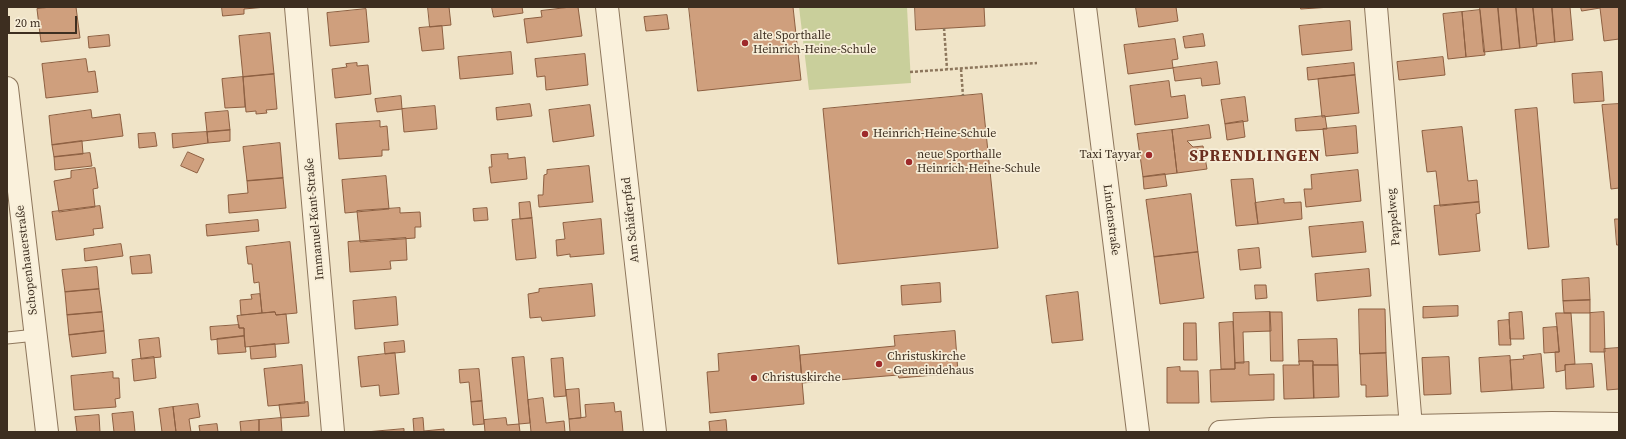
<!DOCTYPE html>
<meta charset="utf-8">
<style>
body{margin:0}
#map{position:relative;width:1626px;height:439px;overflow:hidden;background:#f0e4c8;font-family:"Source Serif 4",serif}
canvas{display:block}
.frame{position:absolute;inset:0;border:8px solid #3d2e20;pointer-events:none}
.scale{position:absolute;left:8px;top:16px;width:69px;height:18px;box-sizing:border-box;border:2px solid #3d2e20;border-top:0;padding-left:5px;font-size:12px;line-height:14px;white-space:nowrap;color:#3d2e20;-webkit-text-stroke:3px #f7eed8;paint-order:stroke}
</style>
<div id="map">
<canvas width="1626" height="439"></canvas>
<div class="frame"></div>
<div class="scale">20 m</div>
</div>
<script>
const g = document.querySelector('canvas').getContext('2d');
g.lineJoin = 'round';
function fillPath(path, color) { g.fillStyle = color; g.fill(path, 'evenodd'); }
function strokePath(path, color, width, dash) { g.strokeStyle = color; g.lineWidth = width; g.lineCap = dash ? 'butt' : 'round'; g.setLineDash(dash || []); g.stroke(path); }
function label(font, color, halo, rows, align = 'center') {
  g.font = font + ' "Source Serif 4",serif'; g.lineWidth = 3.5; g.setLineDash([]); g.textBaseline = 'middle'; g.strokeStyle = halo; g.fillStyle = color; for (const [text, x, y, turn = 0] of rows) {
    g.save(); g.translate(x, y); g.rotate((+turn || 0) * Math.PI / 180); g.textAlign = isNaN(turn) ? turn : align; if (halo) g.strokeText(text, 0, 0); g.fillText(text, 0, 0); g.restore();
  }
}
const green = new Path2D(`
 M 799,7 L 907,7 L 911,83 L 809,90 Z`);
const building = new Path2D(`
 M 51,7 L 76,7 L 80,38 L 41,42 L 37,9 Z
 M 222,7 L 266,7 L 244,9 L 244,14 L 223,16 Z
 M 428,7 L 449,7 L 451,25 L 430,27 Z
 M 492,7 L 522,7 L 523,13 L 494,17 Z
 M 571,7 L 578,7 L 582,36 L 527,43 L 524,19 L 542,17 L 541,11 Z
 M 689,7 L 793,7 L 801,80 L 698,91 Z
 M 915,7 L 984,7 L 985,26 L 916,30 Z
 M 1136,7 L 1176,7 L 1178,21 L 1139,27 Z
 M 1301,7 L 1331,7 L 1301,9 Z
 M 1480,7 L 1498,7 L 1502,50 L 1484,52 Z
 M 1498,7 L 1516,7 L 1520,48 L 1502,50 Z
 M 1516,7 L 1533,7 L 1537,46 L 1520,48 Z
 M 1533,7 L 1552,7 L 1555,42 L 1537,44 Z
 M 1552,7 L 1570,7 L 1573,40 L 1555,42 Z
 M 1581,7 L 1619,7 L 1619,39 L 1604,41 L 1600,8 L 1582,11 Z
 M 366,9 L 369,42 L 330,46 L 327,13 Z
 M 1480,10 L 1485,55 L 1466,57 L 1462,12 Z
 M 1462,12 L 1466,57 L 1448,59 L 1443,14 Z
 M 667,15 L 669,29 L 646,31 L 644,17 Z
 M 1350,21 L 1352,50 L 1302,55 L 1299,26 Z
 M 442,26 L 444,49 L 422,51 L 419,28 Z
 M 270,33 L 274,74 L 243,77 L 239,36 Z
 M 1203,34 L 1205,46 L 1185,48 L 1183,37 Z
 M 109,35 L 110,46 L 89,48 L 88,37 Z
 M 1175,39 L 1178,59 L 1172,60 L 1173,68 L 1128,74 L 1124,45 Z
 M 511,52 L 513,74 L 460,79 L 458,57 Z
 M 585,54 L 588,85 L 546,90 L 545,76 L 537,77 L 535,59 Z
 M 1443,57 L 1445,75 L 1399,80 L 1397,62 Z
 M 86,59 L 88,72 L 95,71 L 98,92 L 46,98 L 42,64 Z
 M 1217,62 L 1220,84 L 1202,86 L 1201,78 L 1175,81 L 1173,68 Z
 M 357,63 L 357,66 L 368,65 L 371,94 L 335,98 L 332,69 L 347,67 L 346,64 Z
 M 1354,63 L 1355,75 L 1308,80 L 1307,68 Z
 M 1602,72 L 1604,101 L 1574,103 L 1572,74 Z
 M 274,74 L 277,109 L 266,110 L 267,113 L 256,114 L 256,111 L 246,112 L 243,77 Z
 M 1355,75 L 1359,113 L 1322,117 L 1318,79 Z
 M 243,77 L 245,107 L 225,108 L 222,79 Z
 M 1169,81 L 1171,97 L 1185,95 L 1188,118 L 1135,125 L 1130,86 Z
 M 982,94 L 998,248 L 838,264 L 823,109 Z
 M 401,96 L 402,109 L 377,112 L 375,99 Z
 M 1245,97 L 1248,121 L 1225,124 L 1221,100 Z
 M 530,104 L 532,116 L 497,120 L 496,108 Z
 M 1619,104 L 1619,188 L 1611,189 L 1602,105 Z
 M 590,105 L 594,136 L 553,142 L 549,110 Z
 M 435,106 L 437,129 L 404,132 L 402,109 Z
 M 1537,108 L 1549,247 L 1528,249 L 1515,110 Z
 M 91,110 L 92,118 L 120,114 L 123,136 L 52,145 L 49,116 Z
 M 228,111 L 230,130 L 207,132 L 205,113 Z
 M 1325,116 L 1327,129 L 1296,131 L 1295,119 Z
 M 380,121 L 380,127 L 387,126 L 389,150 L 382,150 L 382,156 L 339,159 L 336,124 Z
 M 1243,121 L 1245,137 L 1227,140 L 1225,124 Z
 M 1209,125 L 1211,138 L 1187,141 L 1193,147 L 1203,146 L 1207,169 L 1177,173 L 1172,130 Z
 M 1356,126 L 1358,153 L 1326,156 L 1323,129 Z
 M 1462,127 L 1468,181 L 1477,180 L 1479,202 L 1440,206 L 1436,171 L 1427,172 L 1422,131 Z
 M 230,130 L 230,141 L 208,143 L 207,132 Z
 M 1172,130 L 1177,173 L 1143,177 L 1137,134 Z
 M 207,132 L 208,143 L 173,148 L 172,134 Z
 M 155,133 L 157,146 L 139,148 L 138,134 Z
 M 82,141 L 83,154 L 54,157 L 52,145 Z
 M 280,143 L 283,178 L 247,181 L 243,147 Z
 M 188,152 L 204,159 L 197,173 L 181,166 Z
 M 90,153 L 92,166 L 55,170 L 54,157 Z
 M 508,154 L 508,159 L 525,157 L 527,179 L 491,183 L 489,167 L 492,167 L 491,155 Z
 M 589,166 L 593,202 L 539,207 L 538,195 L 543,195 L 544,175 L 547,174 L 547,170 Z
 M 95,168 L 98,188 L 93,189 L 95,207 L 59,212 L 54,181 L 71,178 L 71,171 Z
 M 1358,170 L 1361,201 L 1306,207 L 1304,189 L 1312,189 L 1311,175 Z
 M 1165,174 L 1167,186 L 1144,189 L 1143,177 Z
 M 386,176 L 389,209 L 345,213 L 342,180 Z
 M 283,178 L 286,208 L 229,213 L 228,195 L 248,193 L 247,181 Z
 M 1253,179 L 1258,224 L 1236,226 L 1231,180 Z
 M 1191,194 L 1198,252 L 1154,257 L 1146,200 Z
 M 1284,199 L 1284,203 L 1301,202 L 1302,219 L 1258,224 L 1255,203 Z
 M 530,202 L 532,218 L 520,219 L 519,203 Z
 M 1479,202 L 1480,213 L 1476,214 L 1480,251 L 1439,255 L 1434,206 Z
 M 100,206 L 103,228 L 93,229 L 94,235 L 56,240 L 52,212 Z
 M 400,208 L 400,213 L 420,212 L 421,227 L 415,227 L 415,238 L 360,242 L 357,211 Z
 M 487,208 L 488,220 L 474,221 L 473,209 Z
 M 532,218 L 536,258 L 516,260 L 512,220 Z
 M 601,219 L 604,254 L 570,257 L 570,254 L 557,256 L 556,240 L 565,239 L 563,223 Z
 M 1615,219 L 1619,219 L 1619,245 L 1617,245 Z
 M 258,220 L 259,231 L 207,236 L 206,225 Z
 M 1363,222 L 1366,252 L 1312,257 L 1309,227 Z
 M 406,238 L 407,260 L 390,261 L 391,269 L 350,272 L 348,242 Z
 M 290,242 L 297,313 L 276,315 L 275,312 L 262,313 L 259,282 L 254,283 L 252,264 L 248,264 L 246,247 Z
 M 121,244 L 123,256 L 85,261 L 84,249 Z
 M 1259,248 L 1261,268 L 1240,270 L 1238,250 Z
 M 1198,252 L 1204,298 L 1160,304 L 1154,257 Z
 M 150,255 L 152,273 L 132,274 L 130,257 Z
 M 97,267 L 99,289 L 65,292 L 62,270 Z
 M 1369,269 L 1371,296 L 1317,301 L 1315,274 Z
 M 1589,278 L 1590,300 L 1563,301 L 1562,280 Z
 M 940,283 L 941,302 L 902,305 L 901,286 Z
 M 592,284 L 595,316 L 542,321 L 541,317 L 530,318 L 528,294 L 539,292 L 539,289 Z
 M 1255,285 L 1266,285 L 1267,298 L 1256,299 Z
 M 99,289 L 102,312 L 67,315 L 65,292 Z
 M 1078,292 L 1083,340 L 1052,343 L 1046,296 Z
 M 260,294 L 262,313 L 241,315 L 240,300 L 252,299 L 251,295 Z
 M 396,297 L 398,325 L 355,329 L 353,301 Z
 M 1590,300 L 1590,313 L 1564,313 L 1563,301 Z
 M 1458,306 L 1458,316 L 1423,318 L 1423,307 Z
 M 1359,309 L 1385,309 L 1386,353 L 1360,354 Z
 M 102,312 L 104,331 L 69,335 L 67,315 Z
 M 275,312 L 276,315 L 286,314 L 289,343 L 245,347 L 244,328 L 239,328 L 237,316 Z
 M 1270,312 L 1282,312 L 1283,361 L 1271,361 Z
 M 1270,312 L 1271,331 L 1243,332 L 1244,363 L 1235,363 L 1233,313 Z
 M 1522,312 L 1524,339 L 1510,339 L 1509,313 Z
 M 1604,312 L 1605,352 L 1590,352 L 1590,313 Z
 M 1556,313 L 1571,313 L 1575,364 L 1565,365 L 1565,370 L 1556,372 L 1555,352 L 1559,352 Z
 M 1509,320 L 1511,345 L 1499,345 L 1498,321 Z
 M 1233,322 L 1235,369 L 1221,369 L 1219,323 Z
 M 1184,323 L 1196,323 L 1197,360 L 1184,360 Z
 M 239,325 L 239,328 L 244,328 L 244,336 L 211,340 L 210,327 Z
 M 1557,327 L 1559,352 L 1544,353 L 1543,328 Z
 M 104,331 L 106,353 L 72,357 L 69,335 Z
 M 955,331 L 958,373 L 899,378 L 898,375 L 802,383 L 800,355 L 895,346 L 894,336 Z
 M 244,336 L 246,352 L 218,354 L 217,339 Z
 M 159,338 L 161,357 L 141,359 L 139,340 Z
 M 1337,339 L 1338,365 L 1313,365 L 1313,361 L 1299,361 L 1298,340 Z
 M 404,341 L 405,352 L 385,354 L 384,343 Z
 M 275,344 L 276,357 L 251,359 L 250,347 Z
 M 799,346 L 804,404 L 710,413 L 707,372 L 719,371 L 718,354 Z
 M 1619,348 L 1619,389 L 1607,390 L 1604,349 Z
 M 395,353 L 399,394 L 380,396 L 379,385 L 361,387 L 358,357 Z
 M 1386,353 L 1388,396 L 1366,397 L 1366,385 L 1361,385 L 1360,354 Z
 M 1541,354 L 1544,388 L 1512,390 L 1510,360 L 1524,359 L 1523,356 Z
 M 1510,356 L 1512,390 L 1481,392 L 1479,358 Z
 M 154,357 L 156,378 L 134,381 L 132,360 Z
 M 524,357 L 530,423 L 519,424 L 512,358 Z
 M 1449,357 L 1451,394 L 1424,395 L 1422,358 Z
 M 563,358 L 566,396 L 554,397 L 551,359 Z
 M 1299,361 L 1313,361 L 1314,398 L 1284,399 L 1283,365 L 1299,365 Z
 M 1249,362 L 1249,375 L 1274,374 L 1274,400 L 1211,402 L 1210,370 L 1235,369 L 1235,363 Z
 M 1592,364 L 1594,387 L 1566,389 L 1565,365 Z
 M 302,365 L 305,403 L 268,406 L 264,369 Z
 M 1313,365 L 1338,365 L 1339,397 L 1314,398 Z
 M 1180,367 L 1180,371 L 1198,371 L 1199,403 L 1167,403 L 1167,368 Z
 M 479,369 L 482,401 L 471,402 L 469,382 L 460,383 L 459,370 Z
 M 113,372 L 113,378 L 119,378 L 120,398 L 115,399 L 116,407 L 74,410 L 71,376 Z
 M 579,389 L 581,418 L 569,419 L 566,390 Z
 M 543,398 L 546,423 L 564,421 L 565,432 L 531,432 L 528,400 Z
 M 482,401 L 484,424 L 473,425 L 471,402 Z
 M 308,402 L 309,416 L 281,418 L 279,405 Z
 M 614,403 L 615,412 L 621,411 L 623,432 L 570,432 L 569,419 L 586,417 L 585,405 Z
 M 198,404 L 200,417 L 189,419 L 191,432 L 176,432 L 173,407 Z
 M 173,407 L 176,432 L 162,432 L 159,409 Z
 M 133,412 L 135,432 L 114,432 L 112,414 Z
 M 99,415 L 100,432 L 77,432 L 75,417 Z
 M 281,418 L 282,432 L 259,432 L 259,420 Z
 M 423,418 L 424,431 L 444,429 L 444,432 L 414,432 L 413,419 Z
 M 506,418 L 507,425 L 519,424 L 520,432 L 485,432 L 484,420 Z
 M 259,420 L 259,432 L 241,432 L 240,422 Z
 M 726,420 L 727,432 L 710,432 L 709,422 Z
 M 217,424 L 218,432 L 200,432 L 199,426 Z
 M 404,429 L 404,432 L 366,432 Z`);
const path = new Path2D(`
 M 944,28 L 947,69
 M 961,69 L 963,96
 M 910,72 L 1037,63`);
const service = new Path2D(`
 M 7,338 L 36,335`);
const minor = new Path2D(`
 M 296,7 L 333,432
 M 607,7 L 655,432
 M 1085,7 L 1138,432
 M 1376,7 L 1411,427
 M 7,88 L 47,432
 M 1220,432 L 1272,429 L 1552,423 L 1619,424`);
const markers = [
 [745,43,4,"#9e2a2b"],
 [865,134,4,"#9e2a2b"],
 [1149,155,4,"#9e2a2b"],
 [909,162,4,"#9e2a2b"],
 [879,364,4,"#9e2a2b"],
 [754,378,4,"#9e2a2b"]
];
const poiNames = [
 ["alte Sporthalle",753,36],
 ["Heinrich-Heine-Schule",753,50],
 ["Heinrich-Heine-Schule",873,134],
 ["neue Sporthalle",917,155],
 ["Heinrich-Heine-Schule",917,169],
 ["Taxi Tayyar",1141,155,"right"],
 ["Christuskirche",887,357],
 ["- Gemeindehaus",887,371],
 ["Christuskirche",762,378]
];
const streetNames = [
 ["Pappelweg",1394,217,-95],
 ["Immanuel-Kant-Straße",315,219,-95],
 ["Am Schäferpfad",631,220,-96],
 ["Lindenstraße",1111,220,83],
 ["Schopenhauerstraße",27,260,-97]
];
const districtNames = [
 ["SPRENDLINGEN",1255,157]
];
fillPath(green, '#c9cf9b');
fillPath(building, '#cf9f7d');
strokePath(building, '#8d5f41', 1);
strokePath(service, '#8d765c', 13);
strokePath(minor, '#8d765c', 24);
strokePath(path, '#8d765c', 2.5, [3, 2]);
strokePath(service, '#faf1dc', 11);
strokePath(minor, '#faf1dc', 22);
for (const [x, y, r, color] of markers) { const dot = new Path2D(); dot.arc(x, y, r, 0, 2 * Math.PI); g.fillStyle = color; g.fill(dot); strokePath(dot, '#f7eed8', 1.5); }
label('12px', '#3d2e20', '#f7eed8', poiNames, 'left');
label('12px', '#3d2e20', '#f7eed8', streetNames);
g.letterSpacing = '1px';
label('bold 16px', '#6b2e1e', '#f7eed8', districtNames);
g.letterSpacing = '0px';
</script>
